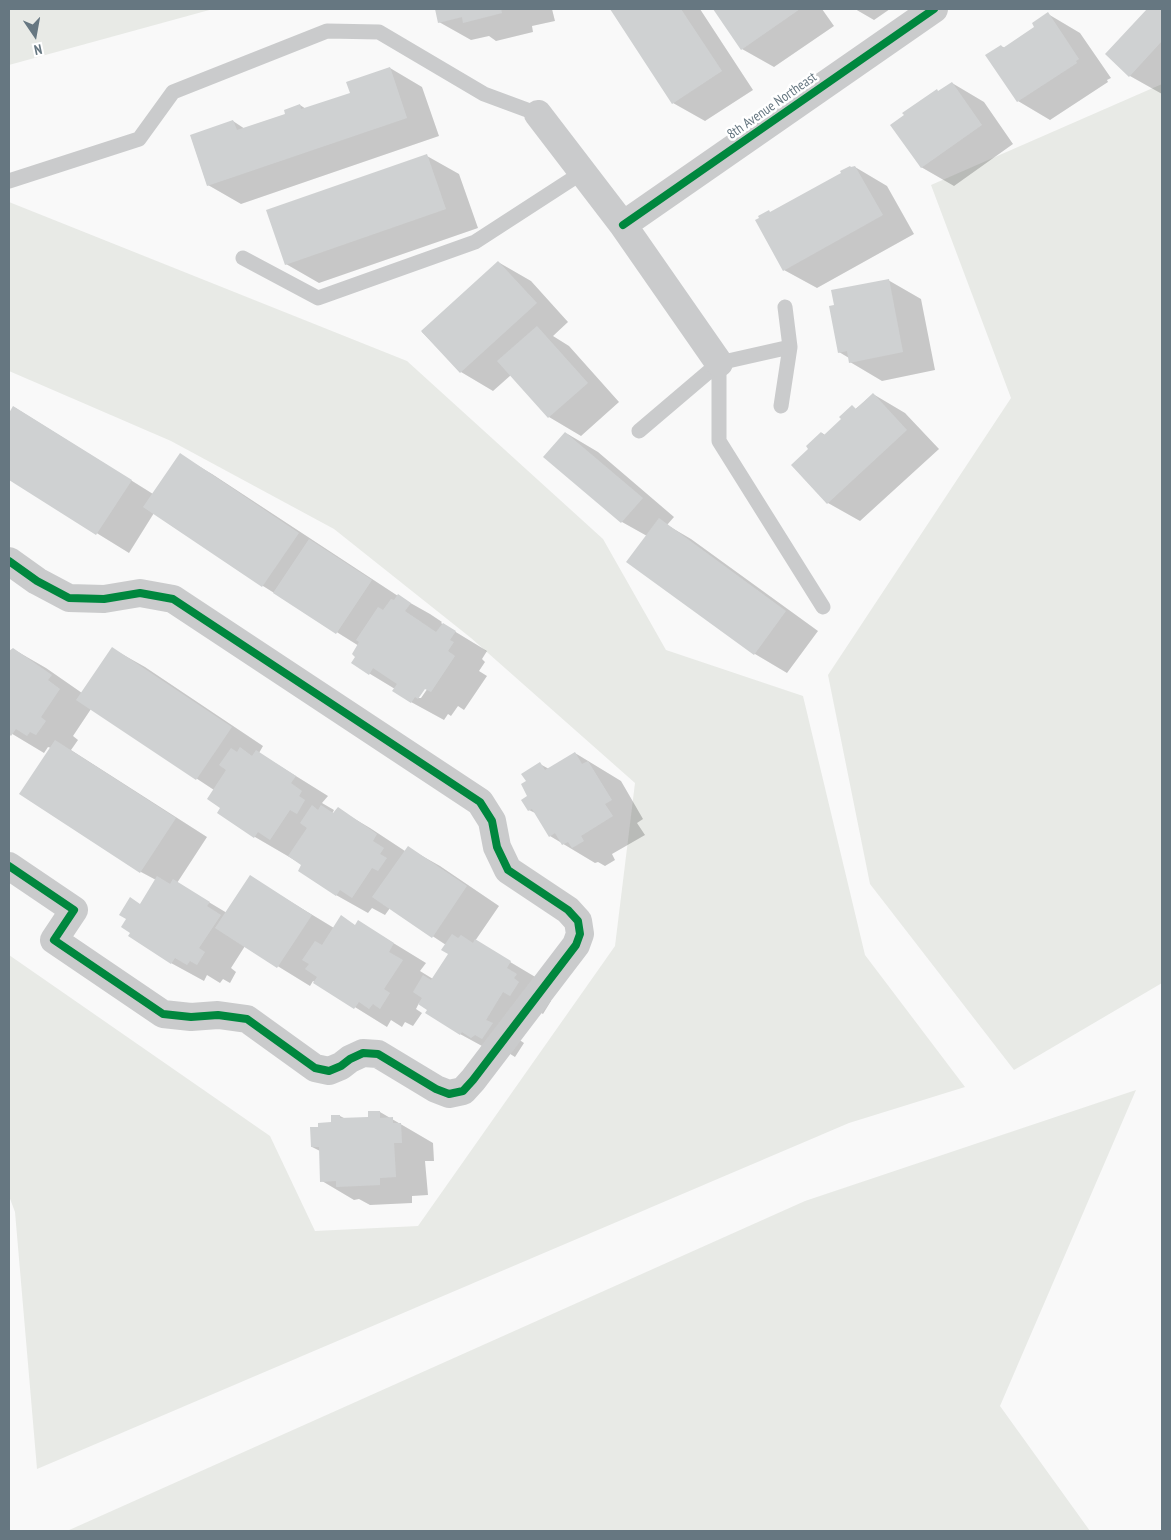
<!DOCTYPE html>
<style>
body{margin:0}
#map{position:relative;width:1171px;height:1540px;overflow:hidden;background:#f9f9f9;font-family:"PT Sans Narrow",sans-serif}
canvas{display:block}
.frame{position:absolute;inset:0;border:10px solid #667781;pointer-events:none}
.north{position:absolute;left:10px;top:10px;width:50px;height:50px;-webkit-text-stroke:4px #fff;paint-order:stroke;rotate:168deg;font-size:14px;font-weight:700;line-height:20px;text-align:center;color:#667781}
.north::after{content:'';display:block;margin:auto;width:18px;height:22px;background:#667781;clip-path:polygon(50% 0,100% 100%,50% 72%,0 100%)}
</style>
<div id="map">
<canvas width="1171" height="1540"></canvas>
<div class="frame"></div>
<div class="north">N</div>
</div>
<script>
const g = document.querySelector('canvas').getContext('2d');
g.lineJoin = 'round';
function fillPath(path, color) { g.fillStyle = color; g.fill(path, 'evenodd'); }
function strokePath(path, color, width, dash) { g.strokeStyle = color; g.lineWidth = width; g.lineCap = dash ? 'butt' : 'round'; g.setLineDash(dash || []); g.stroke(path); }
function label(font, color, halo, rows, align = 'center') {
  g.font = font + ' "PT Sans Narrow",sans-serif'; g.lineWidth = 5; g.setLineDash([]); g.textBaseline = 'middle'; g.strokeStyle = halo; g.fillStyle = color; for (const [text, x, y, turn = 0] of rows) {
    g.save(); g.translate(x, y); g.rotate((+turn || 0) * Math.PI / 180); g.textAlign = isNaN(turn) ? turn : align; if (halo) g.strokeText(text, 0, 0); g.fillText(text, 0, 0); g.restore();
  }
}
const green = new Path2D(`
 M 9,9 L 213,9 L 9,65 Z
 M 1162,84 L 1162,983 L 1014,1070 L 870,884 L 828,675 L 1011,398 L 931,185 Z
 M 9,202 L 407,361 L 603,539 L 666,650 L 803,696 L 865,955 L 965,1087 L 849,1123 L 37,1469 L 15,1212 L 9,1196 L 9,955 L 270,1136 L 315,1231 L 418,1226 L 615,946 L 635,783 L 471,638 L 334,529 L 171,441 L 9,371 Z
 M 1136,1090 L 1000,1406 L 1090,1531 L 67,1531 L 805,1201 Z`);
const shadow = new Path2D(`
 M 436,9 L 552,9 L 555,21 L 532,26 L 533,32 L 496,41 L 489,36 L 471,40 L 439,22 Z
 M 611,9 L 700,9 L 753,90 L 705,121 L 673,103 Z
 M 714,9 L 822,9 L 834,26 L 774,67 L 742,49 Z
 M 855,9 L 890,9 L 874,20 Z
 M 1149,9 L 1162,9 L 1162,94 L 1130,76 L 1106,54 Z
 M 1048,14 L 1080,33 L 1111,78 L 1107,80 L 1108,82 L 1050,120 L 1018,101 L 1001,46 L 1005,48 L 1036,28 Z
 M 390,68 L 422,87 L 439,136 L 241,204 L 208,185 L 233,121 L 245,129 L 287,115 L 300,105 L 306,109 L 352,93 Z
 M 952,83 L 984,102 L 1013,144 L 954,186 L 921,167 L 939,92 Z
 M 427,156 L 459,174 L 478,228 L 319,283 L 286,264 Z
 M 855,167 L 887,186 L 914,234 L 817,288 L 784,270 L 771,213 Z
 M 498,262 L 531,281 L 568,322 L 553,336 L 569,346 L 619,402 L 581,436 L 549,417 L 511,375 L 493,391 L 461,372 L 422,332 Z
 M 888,280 L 921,299 L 935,370 L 882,381 L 850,362 L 849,358 L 839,352 Z
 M 873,394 L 905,413 L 939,449 L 860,521 L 828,503 L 810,449 L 822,433 L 825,435 Z
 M 14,407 L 153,494 L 180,455 L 212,474 L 398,596 L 430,614 L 442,622 L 441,623 L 487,651 L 482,659 L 485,662 L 479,671 L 487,676 L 464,710 L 458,706 L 451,716 L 448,714 L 444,720 L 411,702 L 395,689 L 352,663 L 357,656 L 359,646 L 263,586 L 154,513 L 129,553 L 9,479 L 9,411 L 11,412 ZM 428,683 L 430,685 L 421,698 L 418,698 Z
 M 566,433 L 598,452 L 674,517 L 667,525 L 691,539 L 818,631 L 787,673 L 755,654 L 647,536 L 622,522 Z
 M 13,649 L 46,668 L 82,693 L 113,649 L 145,667 L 263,746 L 259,753 L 328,796 L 322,803 L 334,810 L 331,816 L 338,809 L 370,828 L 405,851 L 408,848 L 440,866 L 499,906 L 475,941 L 542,981 L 545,998 L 551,1001 L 543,1014 L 536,1010 L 518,1039 L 524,1043 L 515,1057 L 507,1052 L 493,1052 L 460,1034 L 419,1003 L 416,1009 L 422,1013 L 413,1026 L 405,1022 L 402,1027 L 391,1020 L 387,1027 L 313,981 L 310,986 L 245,946 L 231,968 L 236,972 L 230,983 L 223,979 L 220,983 L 207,975 L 204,981 L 171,963 L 140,905 L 156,880 L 141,872 L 51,748 L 48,747 L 44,753 L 9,732 L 9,651 L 11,653 ZM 91,709 L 214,790 L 222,808 L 219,813 L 255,837 L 303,865 L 336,895 L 368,913 L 372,908 L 385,915 L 390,908 L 446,945 L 449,954 L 433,979 L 420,971 L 426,963 L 359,922 L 356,926 L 341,917 L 334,928 L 250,877 L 227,913 L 177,883 L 207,837 L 71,750 L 78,740 L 73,736 Z
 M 575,753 L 621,781 L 643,819 L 637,823 L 645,835 L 612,854 L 615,860 L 605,866 L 598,862 L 595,863 L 550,836 L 537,814 L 529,810 L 528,782 L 540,764 L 549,769 Z
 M 380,1112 L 433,1143 L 434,1161 L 425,1161 L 428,1195 L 412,1196 L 412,1203 L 370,1205 L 359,1199 L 354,1200 L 322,1181 L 320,1151 L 312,1147 L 320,1128 L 333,1123 L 340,1116 L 346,1119 L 370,1118 Z`);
const building = new Path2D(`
 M 435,9 L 501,9 L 502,13 L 463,23 L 462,17 L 438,23 Z
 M 610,9 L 681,9 L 722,71 L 672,104 Z
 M 713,9 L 800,9 L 741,50 Z
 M 1147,9 L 1162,9 L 1162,41 L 1129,77 L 1105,54 Z
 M 1048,12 L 1079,59 L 1076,61 L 1077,63 L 1017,102 L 985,55 L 1001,45 L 1003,48 L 1034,27 L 1032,23 Z
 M 390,67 L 407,118 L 207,186 L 190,135 L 233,120 L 237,130 L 285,114 L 284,110 L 300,104 L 301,109 L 350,93 L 346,82 Z
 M 952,82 L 982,125 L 921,168 L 890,125 L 904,115 L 902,113 L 937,89 L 938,91 Z
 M 427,154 L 446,209 L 285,265 L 266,210 Z
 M 850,166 L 851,167 L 855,166 L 883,215 L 783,271 L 755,220 L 759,218 L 758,216 L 769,210 L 770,212 L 841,173 L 840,171 Z
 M 498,261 L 537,303 L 460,373 L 421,331 Z
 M 889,279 L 903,352 L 849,363 L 847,351 L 838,353 L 829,306 L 834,305 L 831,290 Z
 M 537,326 L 588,383 L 548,418 L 497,361 Z
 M 873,393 L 907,430 L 827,504 L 791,465 L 808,449 L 806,446 L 821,432 L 824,435 L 841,419 L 839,417 L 852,405 L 856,409 Z
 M 13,406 L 132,480 L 96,535 L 9,480 L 9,413 Z
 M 565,432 L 643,498 L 621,523 L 543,457 Z
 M 180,453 L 299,533 L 262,587 L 143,507 Z
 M 659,518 L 786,611 L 754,655 L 626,562 Z
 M 309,539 L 372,580 L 336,634 L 273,593 Z
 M 398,594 L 411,603 L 405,611 L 436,632 L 443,623 L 456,631 L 450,640 L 454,642 L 448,651 L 455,656 L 431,692 L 425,689 L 418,699 L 415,697 L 411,703 L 392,691 L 397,684 L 373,668 L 369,675 L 351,663 L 355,657 L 352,654 L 359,642 L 356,640 L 378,607 L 383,610 L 391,599 L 394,600 Z
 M 112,647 L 232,727 L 196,780 L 76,700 Z
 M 13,648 L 52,675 L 48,680 L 60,689 L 41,717 L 46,721 L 36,735 L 30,732 L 27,736 L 16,729 L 11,736 L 9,734 L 9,651 Z
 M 55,740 L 176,818 L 140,873 L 19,794 Z
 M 240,747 L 252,756 L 256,750 L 296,776 L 291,783 L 302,791 L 299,796 L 305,800 L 297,814 L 290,810 L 270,840 L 258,832 L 254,838 L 217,813 L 220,808 L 207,799 L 226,770 L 219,765 L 231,748 L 237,752 Z
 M 575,752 L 582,764 L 588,761 L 612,800 L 605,804 L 613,816 L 581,836 L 584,841 L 572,848 L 568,842 L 562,845 L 555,833 L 549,837 L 532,809 L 528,811 L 521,800 L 527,796 L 521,784 L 526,781 L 521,774 L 540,762 L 545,770 Z
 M 312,805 L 318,810 L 321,805 L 333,813 L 338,807 L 377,834 L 373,841 L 384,848 L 380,854 L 387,858 L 378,871 L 372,868 L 352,898 L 340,890 L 336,896 L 298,871 L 301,865 L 288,856 L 307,828 L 300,823 Z
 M 408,846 L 467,886 L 432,938 L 372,897 Z
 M 250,875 L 312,915 L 277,968 L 215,928 Z
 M 157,876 L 170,884 L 173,879 L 210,902 L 207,906 L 221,915 L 199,948 L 205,952 L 197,965 L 190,961 L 187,965 L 175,958 L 171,964 L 128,936 L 130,933 L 121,927 L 126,919 L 119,915 L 130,897 L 140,904 Z
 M 341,915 L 355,925 L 358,920 L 394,943 L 389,952 L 403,960 L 384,989 L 390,993 L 380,1009 L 373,1004 L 369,1009 L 359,1002 L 354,1009 L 313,983 L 317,977 L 305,969 L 309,964 L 302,960 L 315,941 L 322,945 Z
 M 452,934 L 458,938 L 461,935 L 473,943 L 475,939 L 511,961 L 507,968 L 517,974 L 514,978 L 519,982 L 510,996 L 503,992 L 486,1020 L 493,1023 L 482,1039 L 475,1035 L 471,1038 L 462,1032 L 460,1035 L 425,1013 L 427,1010 L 418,1004 L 422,998 L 413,992 L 423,975 L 431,980 L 448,954 L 441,950 Z
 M 368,1111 L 380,1111 L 380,1118 L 393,1117 L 393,1123 L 401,1123 L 402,1143 L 394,1143 L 396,1177 L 380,1178 L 380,1185 L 336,1187 L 336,1181 L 320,1182 L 319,1147 L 311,1147 L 310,1127 L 318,1127 L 318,1123 L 331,1122 L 331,1115 L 340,1115 L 340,1118 L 368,1117 Z`);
const lane = new Path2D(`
 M 9,181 L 139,139 L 173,92 L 327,31 L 379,32 L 484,94 L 538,114
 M 243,258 L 318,298 L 475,242 L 583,172
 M 785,307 L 790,347
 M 719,363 L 719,441 L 823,607
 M 639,431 L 719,363 L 790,347 L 781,406`);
const street = new Path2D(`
 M 538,114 L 623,225 L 719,363
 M 623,225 L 934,9
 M 9,561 L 37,581 L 69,598 L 104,599 L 140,593 L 173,599 L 480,802 L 492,821 L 497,847 L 508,870 L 568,910 L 578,921 L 580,934 L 576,945 L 473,1080 L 463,1091 L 449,1094 L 436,1089 L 378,1054 L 363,1053 L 350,1059 L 341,1066 L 329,1071 L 315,1068 L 247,1019 L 218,1015 L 191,1017 L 163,1014 L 54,940 L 74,910 L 9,866`);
const cycleway = new Path2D(`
 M 623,225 L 934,9
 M 9,561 L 37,581 L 69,598 L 104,599 L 140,593 L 173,599 L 480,802 L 492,821 L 497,847 L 508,870 L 568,910 L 578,921 L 580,934 L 576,945 L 473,1080 L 463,1091 L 449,1094 L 436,1089 L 378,1054 L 363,1053 L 350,1059 L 341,1066 L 329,1071 L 315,1068 L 247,1019 L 218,1015 L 191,1017 L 163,1014 L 54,940 L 74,910 L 9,866`);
const streetNames = [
 ["8th Avenue Northeast",772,106,-35]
];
fillPath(green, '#e8eae6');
fillPath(shadow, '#0003');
fillPath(building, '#cfd1d2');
strokePath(lane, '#cacbcc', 15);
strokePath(street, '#cacbcc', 28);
strokePath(cycleway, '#00873e', 8);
label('14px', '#667781', '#fff', streetNames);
</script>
